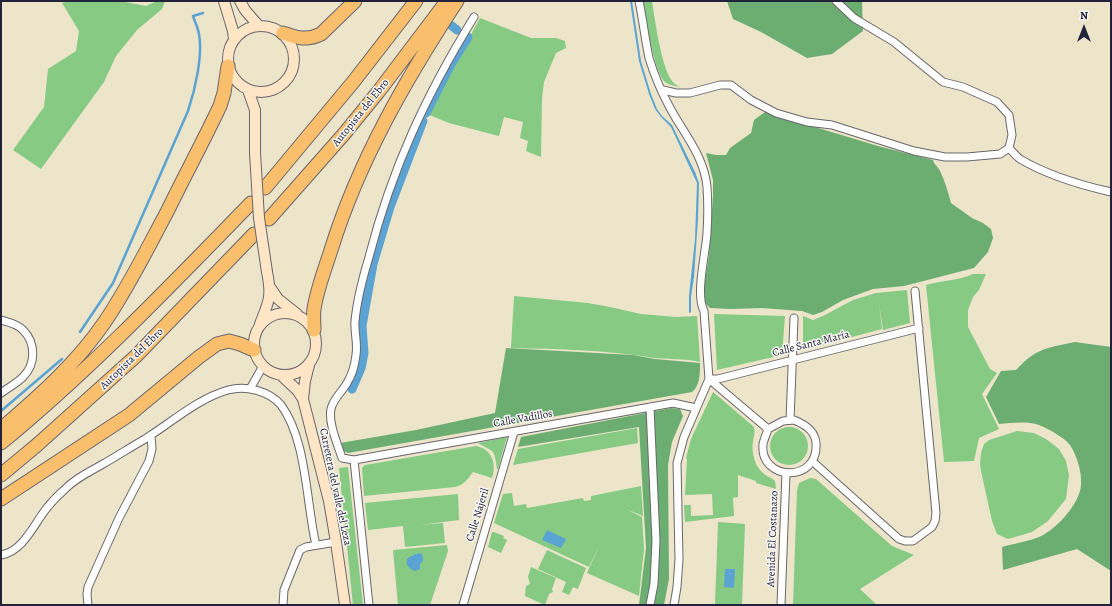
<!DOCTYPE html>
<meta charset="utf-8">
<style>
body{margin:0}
#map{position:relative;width:1112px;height:606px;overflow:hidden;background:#ece5ca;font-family:Alegreya,serif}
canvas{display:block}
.frame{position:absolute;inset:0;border:2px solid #22223b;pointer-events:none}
.north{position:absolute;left:1064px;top:8px;width:40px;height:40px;-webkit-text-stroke:3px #f6f6f2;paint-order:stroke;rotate:0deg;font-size:11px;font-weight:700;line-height:16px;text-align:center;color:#22223b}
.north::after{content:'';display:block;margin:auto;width:14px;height:18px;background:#22223b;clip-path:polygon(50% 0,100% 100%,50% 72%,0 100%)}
</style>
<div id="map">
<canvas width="1112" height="606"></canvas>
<div class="frame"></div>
<div class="north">N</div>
</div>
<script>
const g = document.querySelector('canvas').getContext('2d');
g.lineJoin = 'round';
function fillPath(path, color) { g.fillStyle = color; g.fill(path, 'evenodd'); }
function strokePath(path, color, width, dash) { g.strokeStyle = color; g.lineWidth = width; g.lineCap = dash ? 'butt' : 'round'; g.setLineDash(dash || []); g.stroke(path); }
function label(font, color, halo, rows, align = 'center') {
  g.font = font + ' Alegreya,serif'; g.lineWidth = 3; g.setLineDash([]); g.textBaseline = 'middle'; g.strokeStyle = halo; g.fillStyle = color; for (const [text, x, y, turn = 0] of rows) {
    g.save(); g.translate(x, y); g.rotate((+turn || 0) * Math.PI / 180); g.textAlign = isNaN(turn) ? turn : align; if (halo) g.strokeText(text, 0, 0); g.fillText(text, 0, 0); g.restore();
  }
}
const green = new Path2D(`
 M 69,1 L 120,1 L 146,6 L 157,1 L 165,1 L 162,9 L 137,30 L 116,56 L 104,82 L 41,169 L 13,150 L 44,107 L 48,69 L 76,51 L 79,31 L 62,3 Z
 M 643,1 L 652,1 C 655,20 661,66 672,81 C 674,84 677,85 680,87 C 675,86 669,85 665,82 C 654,73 646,17 643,1 Z
 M 480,18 L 531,38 L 556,38 L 565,41 L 566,48 L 556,53 L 544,82 L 542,98 L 541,157 L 526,151 L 528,141 L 520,138 L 523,122 L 504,117 L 499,136 L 449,123 L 427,114 Z
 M 973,274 L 986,274 L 979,290 L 973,297 L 968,310 L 968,327 L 990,369 L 997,373 L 982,394 L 999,429 L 979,438 L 974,461 L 944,462 L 926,285 C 942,280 958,281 973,274 Z
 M 907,290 L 910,323 L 883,330 L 879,303 L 882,329 L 803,350 L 803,316 L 813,320 L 823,316 L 853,300 L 876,293 Z
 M 514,296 L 588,303 L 610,307 L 641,314 L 676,317 L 697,316 L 700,362 C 685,358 670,360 654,358 C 607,350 559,349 511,348 Z
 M 714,314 L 785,316 L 782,355 L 717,370 Z
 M 713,392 L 753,426 C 756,431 754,435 753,441 C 751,453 755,467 764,474 C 768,477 772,478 775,481 L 776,489 L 756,483 L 756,481 L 738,475 L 738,497 L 733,498 L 734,516 L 685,522 L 684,505 L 691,505 L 691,516 L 713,515 L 712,494 L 685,495 L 687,459 L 686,458 L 691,439 Z
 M770 446a19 19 0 1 1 38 0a19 19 0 1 1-38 0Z
 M 637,428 L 638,443 L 513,465 L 518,449 Z
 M 1017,431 L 1034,433 L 1046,439 L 1059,449 L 1066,461 L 1069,475 L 1066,499 L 1048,521 L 1032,532 L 1008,539 L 997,534 L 992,521 L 981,471 L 980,464 L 981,453 L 984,444 L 989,440 Z
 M 507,437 L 498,469 L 497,469 C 494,447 494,453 478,443 Z
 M 476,446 C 492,449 497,464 492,478 L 473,472 C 467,480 464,485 455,487 L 364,496 L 362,468 L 365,465 Z
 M 348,467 L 363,605 L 353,605 L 339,468 Z
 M 810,478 L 816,479 L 892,546 L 914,555 L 860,589 L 877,605 L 793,605 L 797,490 L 799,483 Z
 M 641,486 L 643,516 L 626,509 L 642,517 L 644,549 L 639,596 L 587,573 L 601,542 L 589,567 L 494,523 L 503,494 L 512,493 L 514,506 L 526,504 L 527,508 L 583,498 L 584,501 L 591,500 L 591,496 Z
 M 458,494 L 459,520 L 420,525 L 443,523 L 445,543 L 405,547 L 403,526 L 368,530 L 365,503 Z
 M 718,522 L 745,524 L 742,605 L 715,605 Z
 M 492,532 L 494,532 L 504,536 L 503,538 L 507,540 L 501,553 L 488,547 Z
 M 447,545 L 448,551 L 430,605 L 398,605 L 393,550 Z
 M 547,550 L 586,568 L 578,589 L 573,587 L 569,595 L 562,592 L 566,582 L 538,569 Z
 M 531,567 L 556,578 L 552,589 L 553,592 L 549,594 L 545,605 L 525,596 L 526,586 L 530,584 L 528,577 Z`);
const forest = new Path2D(`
 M 727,1 L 862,1 L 863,31 L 832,54 L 807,58 L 761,32 L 733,19 Z
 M 765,112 L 878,146 L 933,160 C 934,165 938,166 940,171 C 945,181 948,192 951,203 L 972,218 L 983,223 L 991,229 L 993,238 L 988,252 L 974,268 L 904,286 L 873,289 L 843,300 L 822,312 L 813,315 L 802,311 L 762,308 L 730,309 L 710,308 L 705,303 L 704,286 L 709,256 L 713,195 L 713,180 L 706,153 L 716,155 L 726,155 L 730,148 L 751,133 L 754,120 Z
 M 1075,342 L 1111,347 L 1111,571 L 1077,549 L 1003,570 L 1002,547 C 1012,544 1035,540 1043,535 C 1058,527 1080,503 1081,485 C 1082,472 1077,456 1070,445 C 1065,438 1047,428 1039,425 C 1026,421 1012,423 999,424 L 986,397 L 1001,371 L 1016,370 C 1036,348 1047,348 1075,342 Z
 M 506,348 L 633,355 L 655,359 L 700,363 C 700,373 700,386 692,392 L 348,453 L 342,450 L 340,443 L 416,430 L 495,413 Z
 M 671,408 L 680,409 L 683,416 L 672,442 L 668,465 L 669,579 L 664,605 L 639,605 L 646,548 L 639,427 L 518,447 L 521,437 Z`);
const water = new Path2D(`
 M 630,1 L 632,1 L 641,61 L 651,94 L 657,109 L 662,116 L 672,125 L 695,172 L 699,183 L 698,219 L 694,277 L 691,297 L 691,312 L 689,313 L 689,296 L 695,239 L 697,183 L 671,127 L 661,117 L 655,109 L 649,94 L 639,61 Z
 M 547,530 L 566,539 L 561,548 L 542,540 Z
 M 421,553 L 423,557 L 423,561 L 420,564 L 420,569 L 415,571 C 410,569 405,565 407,559 L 411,556 L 413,556 L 415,554 Z
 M 725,569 L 735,569 L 734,588 L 724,587 Z`);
const stream = new Path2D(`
 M 80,332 L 113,283 L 188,111 C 195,90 203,56 199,34 C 198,28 195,22 193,16 L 203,13
 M 1,411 L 62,359`);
const canal = new Path2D(`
 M 452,26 L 457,30
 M 426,113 L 451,64 L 468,37
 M 352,389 L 361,368 L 364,353 L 362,326 L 373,264 L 390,207 L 423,121`);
const street = new Path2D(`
 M 639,1 C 643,20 645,39 649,58 C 653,71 662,93 669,106 C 683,133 704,155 707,187 C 708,202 708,218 707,233 C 706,252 695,295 704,311 L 709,379 L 684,437 L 677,463 L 679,559 L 677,587 L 674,605
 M 474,17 C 426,95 392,168 369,257 C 363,277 357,300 355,321 C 354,332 358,343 356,355 C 355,364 352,375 347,383 C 342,392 333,399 331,409 C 328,423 338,445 342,458 L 354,460 L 673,403 L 696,408
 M 663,90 L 676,93 L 690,93 L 720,85 L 731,85 L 751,100 L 776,113 L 807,122 L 832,125 L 914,151 L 945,157 L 967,157 L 1000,154 L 1009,148 L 1012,135 L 1009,115 L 997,102 L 963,87 L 943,82 L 894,42 L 854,18 L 836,1
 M 1009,148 C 1012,151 1016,156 1020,159 C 1047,175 1080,185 1111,192
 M 1,320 C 8,322 18,324 23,330 C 36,343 36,364 23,377 C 17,383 8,388 1,393
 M 709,379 L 718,379 L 919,328
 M 709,379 L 768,429
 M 250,389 L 263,366
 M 650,407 L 656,541 L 654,584 L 650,605
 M 790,420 L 794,318
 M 794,420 C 804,424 815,430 816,443 C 819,484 759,481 763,444 C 764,439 767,433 768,429 L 783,421 Z
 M 354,460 L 369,605
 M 812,461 L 899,539 L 905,541 L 913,541 L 932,527 L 935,521 L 936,513 L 915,291
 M 1,555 C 20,552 31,531 41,516 C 47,507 55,498 63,491 C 74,479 89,472 103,464 C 117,456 131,447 145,439 C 172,422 197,399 228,390 C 246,385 269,391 281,405 C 307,440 306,503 316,545
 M 88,605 L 87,594 L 88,587 L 119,518 L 149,461 L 152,449 L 151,435
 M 283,605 L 284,590 L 300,550 L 306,547 L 336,542
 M 463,605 L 514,432
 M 781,605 L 786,473`);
const secondary = new Path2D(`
 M 224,1 L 233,31 L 234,39
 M 240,1 L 245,10 L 258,25
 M228 59a33 33 0 1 1 66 0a33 33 0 1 1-66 0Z
 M 248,90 L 255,110 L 255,153
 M 270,287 L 278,299 L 297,314
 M254 344a31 31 0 1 1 62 0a31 31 0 1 1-62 0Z
 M 260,324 C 269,301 272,297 267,272
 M 281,375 L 297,390 L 303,399 L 329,501 L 336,542 L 345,605
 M 303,399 L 305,381 L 309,365`);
const highway = new Path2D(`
 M 283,33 C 297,38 307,41 321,34 L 355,1
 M 265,188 L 354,81 L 416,1
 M 269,219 L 344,134 L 379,91 L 447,1
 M 314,330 C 314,323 313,316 314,309 C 317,289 325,269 331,250 C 359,160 406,79 457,1
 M 1,429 C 39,396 76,364 104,323 C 128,288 147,249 167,212 C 184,177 203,142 220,106 L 224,93 L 228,66
 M 1,443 C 90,370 170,286 251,203
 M 1,475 L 37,445 L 136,356 L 254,234
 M 1,499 L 129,415 L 199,357 L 217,344 L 229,341 L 240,344 L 254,350`);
const secondaryBridge = new Path2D(`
 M 255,153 L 259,218 L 267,272`);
const streetNames = [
 ["Autopista del Ebro",361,113,-51],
 ["Calle Santa María",811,344,-14],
 ["Autopista del Ebro",132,359,-44],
 ["Calle Vadillos",523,419,-10],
 ["Carretera del valle del Leza",335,487,78],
 ["Calle Najeril",478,515,-73],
 ["Avenida El Costanazo",773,539,-88]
];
fillPath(green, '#86ca84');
fillPath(forest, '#6cae72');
fillPath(water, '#5ba3d2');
strokePath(stream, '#5ba3d2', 2.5);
strokePath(canal, '#5ba3d2', 9);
strokePath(street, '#69666d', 9);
strokePath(secondary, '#69666d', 12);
strokePath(highway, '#69666d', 15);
strokePath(street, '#fff', 7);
strokePath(secondary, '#fde5c5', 10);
strokePath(highway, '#f9bf6d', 13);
strokePath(secondaryBridge, '#69666d', 12, []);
strokePath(secondaryBridge, '#fde5c5', 10);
label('11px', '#22223b', '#f6f6f2', streetNames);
</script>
